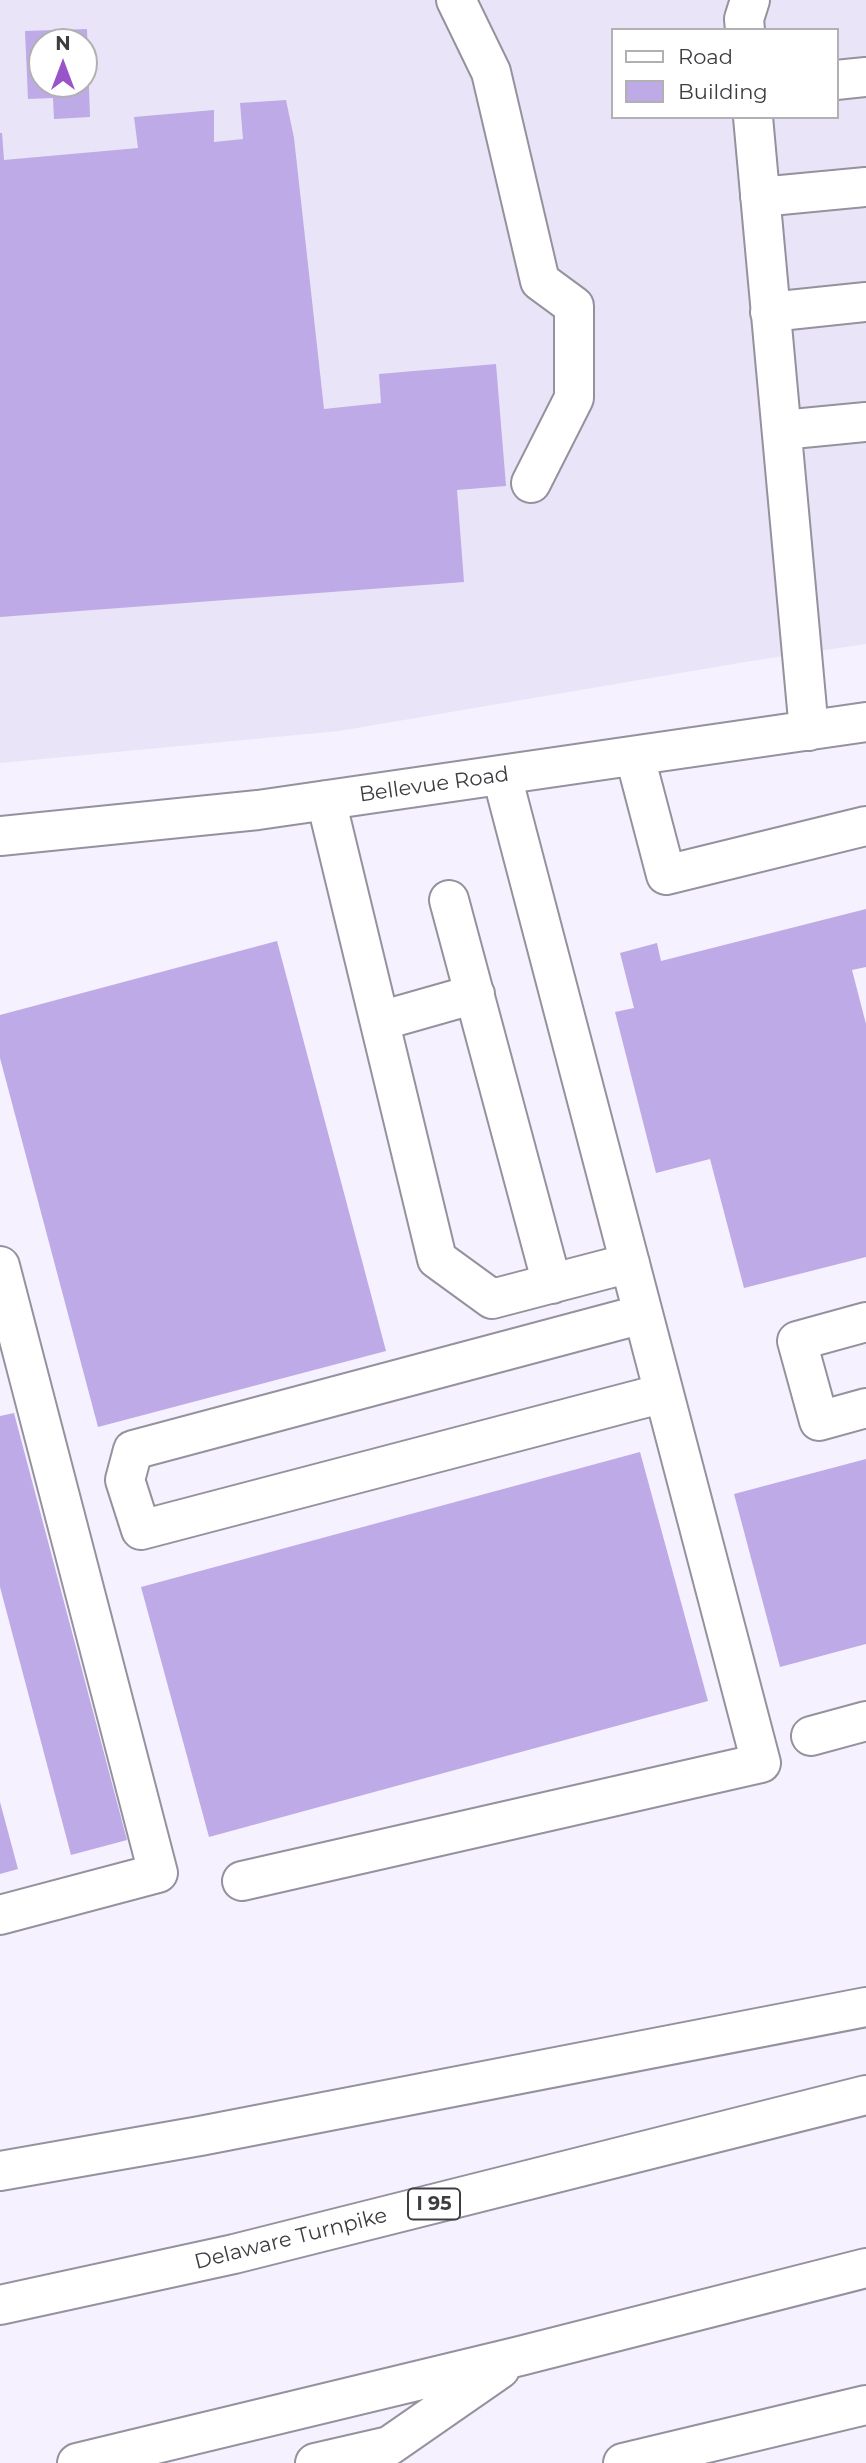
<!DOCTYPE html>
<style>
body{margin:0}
#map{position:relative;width:866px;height:2463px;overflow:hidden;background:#f5f1fe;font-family:Montserrat,sans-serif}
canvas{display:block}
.legend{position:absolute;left:611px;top:28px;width:228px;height:91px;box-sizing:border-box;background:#fff;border:2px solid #b1b1b3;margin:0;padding:9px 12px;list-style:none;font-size:21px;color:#3d3c41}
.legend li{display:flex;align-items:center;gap:14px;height:35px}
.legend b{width:35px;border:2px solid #b1b1b3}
.north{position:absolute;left:28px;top:28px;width:70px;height:70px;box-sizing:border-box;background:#fff;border:2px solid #b1b1b3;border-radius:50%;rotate:0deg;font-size:19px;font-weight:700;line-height:28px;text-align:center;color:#3d3c41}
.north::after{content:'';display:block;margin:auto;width:24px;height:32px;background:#9954c9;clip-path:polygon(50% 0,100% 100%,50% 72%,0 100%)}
</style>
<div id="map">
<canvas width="866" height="2463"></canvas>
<ul class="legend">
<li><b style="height:9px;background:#fff"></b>Road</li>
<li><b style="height:19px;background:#beaae6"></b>Building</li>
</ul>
<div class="north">N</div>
</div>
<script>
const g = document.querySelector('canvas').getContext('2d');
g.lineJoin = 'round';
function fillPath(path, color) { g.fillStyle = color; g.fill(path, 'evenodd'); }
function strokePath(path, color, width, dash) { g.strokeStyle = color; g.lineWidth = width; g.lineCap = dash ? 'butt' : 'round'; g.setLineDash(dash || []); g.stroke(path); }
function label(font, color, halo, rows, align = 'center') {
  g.font = font + ' Montserrat,sans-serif'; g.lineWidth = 5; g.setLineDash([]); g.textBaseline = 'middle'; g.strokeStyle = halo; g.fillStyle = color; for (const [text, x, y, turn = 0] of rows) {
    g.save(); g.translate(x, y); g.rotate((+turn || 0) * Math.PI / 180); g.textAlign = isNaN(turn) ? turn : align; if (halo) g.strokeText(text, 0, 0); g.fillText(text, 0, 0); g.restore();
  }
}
const built = new Path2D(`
 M 0,0 L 866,0 L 866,644 L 751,661 L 339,731 L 0,763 ZM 612,30 L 836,30 L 836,117 L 612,117 ZM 42,42 L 84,42 L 84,84 L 42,84 Z`);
const building = new Path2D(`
 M 87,29 L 90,117 L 54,119 L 53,98 L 28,99 L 25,31 ZM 42,42 L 84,42 L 84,84 L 42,84 Z
 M 286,100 L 294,138 L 324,409 L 381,403 L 379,374 L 496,364 L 506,486 L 457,490 L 464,582 L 0,617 L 0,133 L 2,133 L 4,160 L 138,148 L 134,117 L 214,110 L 214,142 L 243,139 L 240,103 Z
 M 866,909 L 866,967 L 852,970 L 866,1024 L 866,1257 L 744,1288 L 710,1159 L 656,1173 L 615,1012 L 634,1008 L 620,953 L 657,943 L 661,961 Z
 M 277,941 L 386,1351 L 98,1427 L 0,1058 L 0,1015 Z
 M 14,1413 L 127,1840 L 71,1855 L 0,1587 L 0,1416 Z
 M 640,1452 L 708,1701 L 209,1837 L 141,1587 Z
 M 866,1459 L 866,1644 L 780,1667 L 734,1494 Z
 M 0,1802 L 18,1869 L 0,1874 Z`);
const minor = new Path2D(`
 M 456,0 L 491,72 L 540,281 L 574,306 L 574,398 L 531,483
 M 745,30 L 744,19 L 750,0
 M 836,80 L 866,77
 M 753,117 L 809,731
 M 760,197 L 866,187
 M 770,312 L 866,302
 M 782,430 L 866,422
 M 635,757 L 666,875 L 866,826
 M 326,800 L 437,1259 L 492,1299 L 630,1263
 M 0,836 L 258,810 L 866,722
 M 449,900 L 552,1284
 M 380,1021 L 475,994
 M 0,1266 L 158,1873 L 0,1915
 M 643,1314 L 133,1450 L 125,1480 L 141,1530 L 664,1393
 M 866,1322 L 797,1341 L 819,1421 L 866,1408
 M 811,1736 L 866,1721
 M 242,1881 L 761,1763 L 502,776`);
const highway = new Path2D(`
 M 0,2171 L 200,2136 L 866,2007
 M 0,2305 L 234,2254 L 866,2095
 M 77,2463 L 520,2356 L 866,2268
 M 315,2463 L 389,2446 L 500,2369
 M 623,2463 L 866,2405`);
const shields = [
 [434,2204,52]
];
const shieldNames = [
 ["I 95",434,2204]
];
const streetNames = [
 ["Bellevue Road",434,785,-8],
 ["Delaware Turnpike",291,2239,-14]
];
fillPath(built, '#e9e4f7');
fillPath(building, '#beaae6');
strokePath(minor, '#95919d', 42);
strokePath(highway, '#95919d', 42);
strokePath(minor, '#fff', 38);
strokePath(highway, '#fff', 38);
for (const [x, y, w] of shields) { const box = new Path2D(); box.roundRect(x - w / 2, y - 15.5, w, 31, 5); g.fillStyle = '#fff'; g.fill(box); strokePath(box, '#3d3c41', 2); }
label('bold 19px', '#3d3c41', null, shieldNames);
label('21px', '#3d3c41', '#fff', streetNames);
</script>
